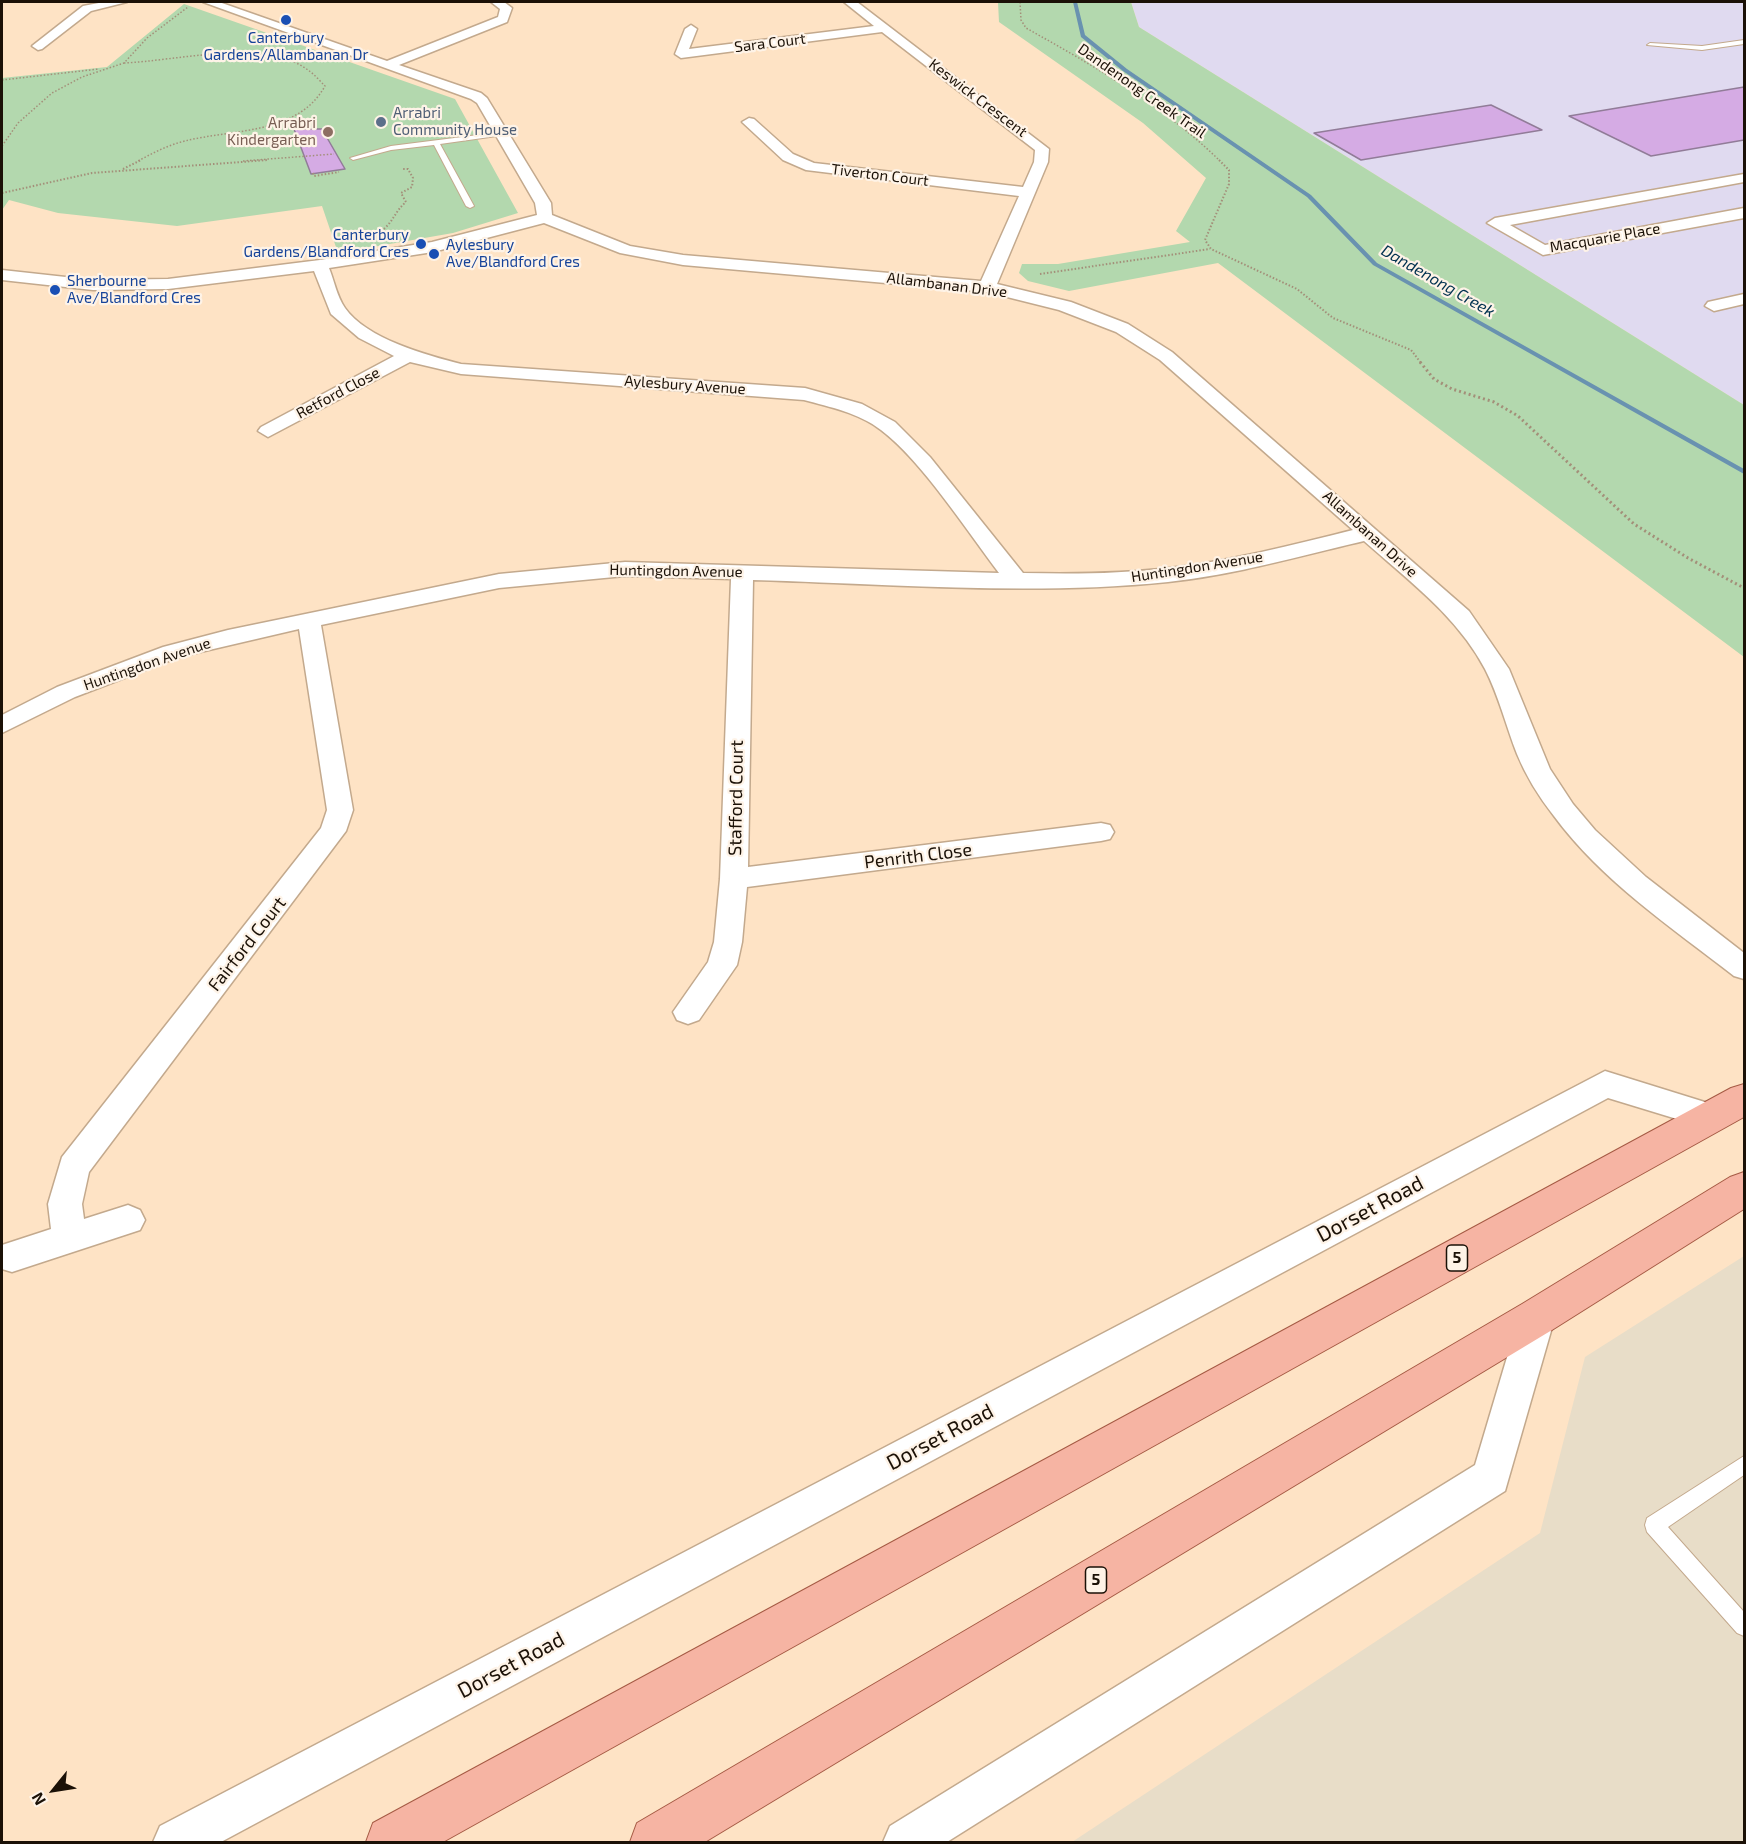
<!DOCTYPE html>
<style>
body{margin:0}
#map{position:relative;width:1746px;height:1844px;overflow:hidden;background:#fee3c5;font-family:"Exo 2",sans-serif}
canvas{display:block}
.frame{position:absolute;inset:0;border:3px solid #1b1107;pointer-events:none}
.north{position:absolute;left:24px;top:1760px;width:60px;height:60px;-webkit-text-stroke:4px #fef3e7;paint-order:stroke;rotate:240deg;font-size:16px;font-weight:700;line-height:24px;text-align:center;color:#1b1107}
.north::after{content:'';display:block;margin:auto;width:21px;height:27px;background:#1b1107;clip-path:polygon(50% 0,100% 100%,50% 72%,0 100%)}
</style>
<div id="map">
<canvas width="1746" height="1844"></canvas>
<div class="frame"></div>
<div class="north">N</div>
</div>
<script>
const g = document.querySelector('canvas').getContext('2d');
g.lineJoin = 'round';
function fillPath(path, color) { g.fillStyle = color; g.fill(path, 'evenodd'); }
function strokePath(path, color, width, dash) { g.strokeStyle = color; g.lineWidth = width; g.lineCap = dash ? 'butt' : 'round'; g.setLineDash(dash || []); g.stroke(path); }
function label(font, color, halo, rows, align = 'center') {
  g.font = font + ' "Exo 2",sans-serif'; g.lineWidth = 4.5; g.setLineDash([]); g.textBaseline = 'middle'; g.strokeStyle = halo; g.fillStyle = color; for (const [text, x, y, turn = 0] of rows) {
    g.save(); g.translate(x, y); g.rotate((+turn || 0) * Math.PI / 180); g.textAlign = isNaN(turn) ? turn : align; if (halo) g.strokeText(text, 0, 0); g.fillText(text, 0, 0); g.restore();
  }
}
const commercial = new Path2D(`
 M 1744,1256 L 1744,1842 L 1072,1842 L 1540,1533 L 1585,1357 Z`);
const industrial = new Path2D(`
 M 1131,2 L 1744,2 L 1744,405 L 1139,27 Z`);
const green = new Path2D(`
 M 998,2 L 1131,2 L 1139,27 L 1744,405 L 1744,657 L 1218,263 L 1069,291 L 1028,281 L 1019,273 L 1022,264 L 1058,264 L 1190,242 L 1176,231 L 1206,178 L 1143,123 L 999,22 Z
 M 184,4 L 455,99 L 518,213 L 453,233 L 338,253 L 322,206 L 177,226 L 58,213 L 9,200 L 2,210 L 2,78 L 107,67 Z`);
const stream = new Path2D(`
 M 1073,2 L 1077,2 L 1085,35 L 1127,69 L 1311,195 L 1377,263 L 1744,469 L 1744,474 L 1373,265 L 1307,197 L 1123,71 L 1081,37 Z`);
const building = new Path2D(`
 M 1744,87 L 1744,140 L 1651,156 L 1569,116 Z
 M 1491,105 L 1542,130 L 1361,160 L 1314,133 Z
 M 294,129 L 322,129 L 345,169 L 311,174 Z`);
const pathFar2 = new Path2D(`
 M 1020,2 L 1021,20 L 1026,28 C 1094,66 1164,106 1220,161
 M 124,63 C 175,61 265,38 308,70 C 314,74 320,81 325,86 C 298,135 232,129 185,141 C 168,145 153,153 138,161
 M 2,80 L 99,69
 M 2,146 L 18,123 L 52,93 L 82,77 L 124,63 L 147,38 L 188,7
 M 243,161 L 334,154`);
const pathFar1 = new Path2D(`
 M 1219,160 L 1229,170 L 1229,184 L 1205,240 L 1211,249 L 1297,289 L 1333,318 L 1411,350 L 1421,363
 M 123,169 L 141,160
 M 313,173 L 314,176 L 339,172
 M 2,193 L 92,173 L 268,160
 M 381,231 C 393,223 395,211 406,202 L 401,193 L 412,187 L 413,178 L 408,169 L 403,169
 M 1040,274 L 1210,249`);
const path = new Path2D(`
 M 1420,362 L 1434,379 L 1452,389 L 1494,402 L 1518,416 L 1634,524 L 1688,558 L 1744,588`);
const lane = new Path2D(`
 M 1744,40 L 1744,44 L 1702,50 L 1647,45 L 1650,43 L 1702,46 Z
 M 502,132 L 504,135 L 440,144 L 474,206 L 470,208 L 466,206 L 434,145 L 391,150 L 353,160 L 350,158 L 391,146 Z
 M 1744,1456 L 1744,1475 L 1668,1527 L 1744,1612 L 1744,1636 L 1737,1633 L 1647,1532 L 1645,1525 L 1647,1518 Z`);
const street = new Path2D(`
 M 104,2 L 127,2 L 91,11 L 42,49 L 38,50 L 32,46 L 83,6 Z
 M 203,2 L 219,2 L 387,61 L 498,17 L 500,9 L 491,2 L 504,2 L 512,8 L 507,22 L 399,65 L 481,93 L 487,98 L 551,203 L 552,215 L 630,246 L 683,255 L 981,281 L 1019,196 L 806,170 L 783,160 L 742,122 L 749,118 L 754,119 L 793,154 L 814,163 L 1023,187 L 1034,162 L 1035,150 L 882,32 L 681,58 L 675,54 L 685,29 L 691,25 L 697,29 L 689,49 L 874,26 L 844,2 L 857,2 L 1049,149 L 1048,162 L 997,284 L 1071,302 L 1128,324 L 1172,352 L 1469,611 L 1509,669 L 1550,769 L 1573,804 L 1595,830 L 1646,877 L 1744,953 L 1744,979 L 1734,976 C 1671,927 1602,881 1554,816 C 1539,797 1526,776 1517,754 C 1506,726 1499,696 1485,669 C 1457,616 1408,580 1364,541 C 1300,556 1234,575 1168,582 C 1031,596 890,584 753,580 L 748,867 L 1101,823 L 1110,825 L 1114,832 L 1110,839 L 1101,841 L 747,887 L 742,942 L 737,965 L 699,1020 L 688,1024 L 677,1020 L 673,1012 L 708,962 L 714,942 L 720,879 L 731,579 L 625,576 L 499,588 L 321,625 L 353,810 L 346,831 L 89,1172 L 82,1204 L 84,1219 L 128,1205 L 140,1210 L 145,1220 L 140,1230 L 12,1272 L 2,1269 L 2,1245 L 51,1229 L 48,1204 L 62,1157 L 321,828 L 327,810 L 299,629 L 179,657 L 75,697 L 2,733 L 2,715 L 57,687 L 163,647 L 228,630 L 499,574 L 625,562 L 999,573 C 967,531 922,461 881,430 C 859,413 830,407 804,400 L 461,374 L 410,362 L 268,437 L 258,431 L 261,427 L 394,356 L 359,338 L 331,314 L 314,271 L 168,289 L 93,290 L 2,280 L 2,270 L 93,280 L 168,279 L 320,260 L 432,242 L 537,215 L 535,203 L 477,103 L 471,99 ZM 544,223 L 620,253 L 683,265 L 987,292 L 1059,310 L 1116,332 L 1160,360 L 1353,530 C 1292,545 1231,561 1169,568 C 1120,574 1072,574 1023,573 L 930,457 L 895,422 L 862,404 L 805,388 L 461,364 C 426,355 367,339 345,308 C 337,297 334,280 329,268 L 433,252 Z
 M 1744,174 L 1744,182 L 1510,225 L 1545,245 L 1744,208 L 1744,218 L 1543,255 L 1487,223 L 1495,218 Z
 M 1744,294 L 1744,304 L 1714,311 L 1705,306 L 1708,302 Z
 M 1605,1071 L 1724,1108 L 1729,1117 L 1724,1126 L 1713,1130 L 1608,1098 L 221,1842 L 153,1842 L 160,1826 Z
 M 1537,1301 L 1550,1305 L 1555,1317 L 1505,1491 L 947,1842 L 883,1842 L 890,1826 L 1475,1465 L 1519,1317 L 1524,1305 Z`);
const primary = new Path2D(`
 M 1744,1084 L 1744,1117 L 443,1842 L 366,1842 L 373,1823 L 1731,1088 Z
 M 1744,1172 L 1744,1209 L 1552,1330 L 705,1842 L 630,1842 L 637,1823 L 1522,1304 L 1730,1177 Z`);
const markers = [
 [286,20,6,"#1a4fb4"],
 [381,122,6,"#5c6f8a"],
 [328,132,6,"#8d6e63"],
 [421,244,6,"#1a4fb4"],
 [434,254,6,"#1a4fb4"],
 [55,290,6,"#1a4fb4"]
];
const farTransitnames = [
 ["Canterbury",286,38,"center"],
 ["Gardens/Allambanan Dr",286,55,"center"],
 ["Canterbury",409,235,"right"],
 ["Gardens/Blandford Cres",409,252,"right"],
 ["Aylesbury",446,245],
 ["Ave/Blandford Cres",446,262],
 ["Sherbourne",67,281],
 ["Ave/Blandford Cres",67,298]
];
const farStreetnames = [
 ["Sara Court",770,43,-7],
 ["Dandenong Creek Trail",1142,91,35],
 ["Keswick Crescent",978,98,37],
 ["Tiverton Court",880,175,7],
 ["Macquarie Place",1605,238,-10],
 ["Allambanan Drive",947,285,7],
 ["Aylesbury Avenue",685,385,4],
 ["Retford Close",338,393,-28],
 ["Allambanan Drive",1370,534,42],
 ["Huntingdon Avenue",1197,567,-9],
 ["Huntingdon Avenue",676,571,1],
 ["Huntingdon Avenue",147,664,-19]
];
const farServicenames = [
 ["Arrabri",393,113],
 ["Community House",393,130]
];
const farEducationnames = [
 ["Arrabri",316,123],
 ["Kindergarten",316,140]
];
const farWaternames = [
 ["Dandenong Creek",1438,281,30]
];
const shields = [
 [1457,1258,21],
 [1096,1580,21]
];
const shieldNames = [
 ["5",1457,1258],
 ["5",1096,1580]
];
const streetNames = [
 ["Stafford Court",736,798,-89],
 ["Penrith Close",918,856,-7],
 ["Fairford Court",247,944,-52]
];
const nearStreetnames = [
 ["Dorset Road",1370,1209,-28],
 ["Dorset Road",940,1437,-28],
 ["Dorset Road",511,1665,-28]
];
fillPath(commercial, '#e8ddc8');
fillPath(industrial, '#e0daf0');
fillPath(green, '#b3d8ae');
fillPath(stream, '#6992b0');
fillPath(building, '#d5abe4');
strokePath(building, '#917c98', 1.5);
strokePath(lane, '#c3a98d', 2);
strokePath(street, '#c3a98d', 3);
strokePath(primary, '#a55a44', 2);
strokePath(pathFar2, '#a38f79', 1.5, [1.5, 2]);
strokePath(pathFar1, '#a38f79', 2, [1.5, 2]);
strokePath(path, '#a38f79', 3, [2, 3]);
fillPath(lane, '#fff');
fillPath(street, '#fff');
fillPath(primary, '#f6b4a3');
for (const [x, y, r, color] of markers) { const dot = new Path2D(); dot.arc(x, y, r, 0, 2 * Math.PI); g.fillStyle = color; g.fill(dot); strokePath(dot, '#fef3e7', 2); }
label('15px', '#164399', '#fef3e7', farTransitnames, 'left');
label('15px', '#1b1107', '#fef3e7', farStreetnames);
label('15px', '#4e5e75', '#fef3e7', farServicenames, 'left');
label('15px', '#785e54', '#fef3e7', farEducationnames, 'right');
label('italic 16px', '#00314f', '#fef3e7', farWaternames);
for (const [x, y, w] of shields) { const box = new Path2D(); box.roundRect(x - w / 2, y - 13, w, 26, 4.5); g.fillStyle = '#fef3e7'; g.fill(box); strokePath(box, '#1b1107', 1.5); }
label('bold 16px', '#1b1107', null, shieldNames);
label('18px', '#1b1107', '#fef3e7', streetNames);
label('21px', '#1b1107', '#fef3e7', nearStreetnames);
</script>
